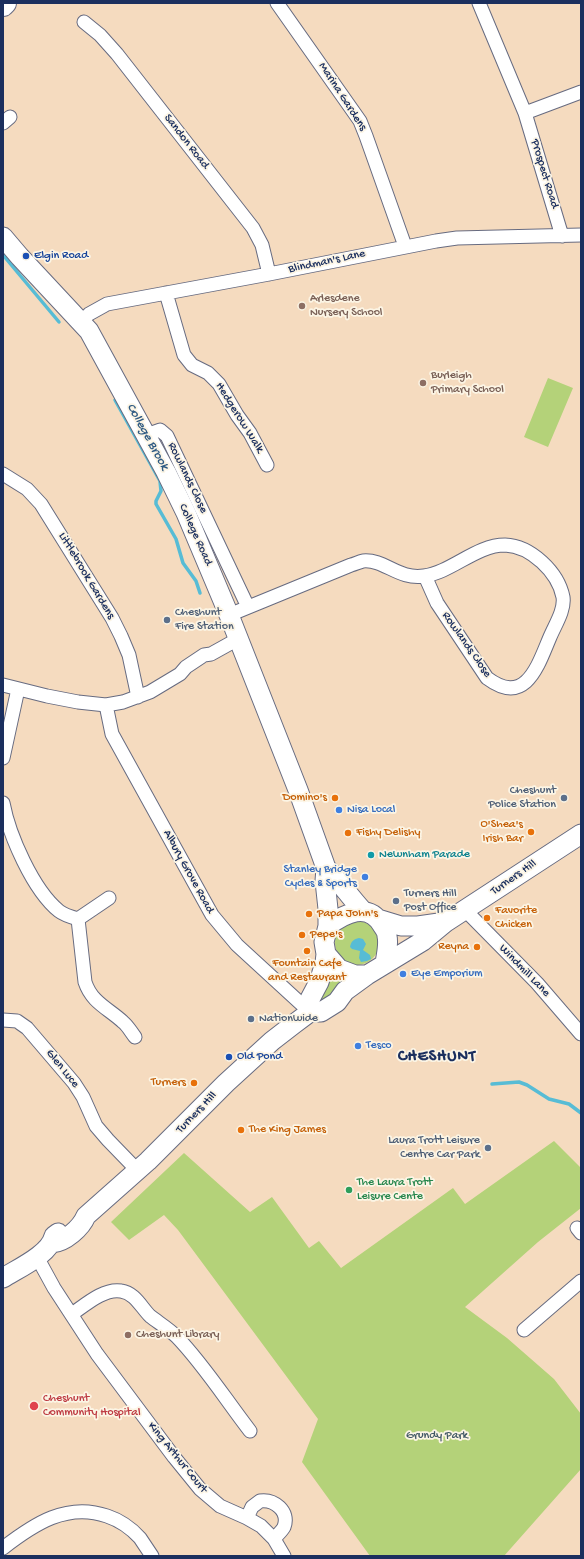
<!DOCTYPE html>
<style>
body{margin:0}
#map{position:relative;width:584px;height:1559px;overflow:hidden;background:#f5dbbf;font-family:"Gochi Hand",sans-serif}
canvas{display:block}
.frame{position:absolute;inset:0;border:4px solid #1b2f5e;pointer-events:none}
</style>
<div id="map">
<canvas width="584" height="1559"></canvas>
<div class="frame"></div>
</div>
<script>
const g = document.querySelector('canvas').getContext('2d');
g.lineJoin = 'round';
function fillPath(path, color) { g.fillStyle = color; g.fill(path, 'evenodd'); }
function strokePath(path, color, width, dash) { g.strokeStyle = color; g.lineWidth = width; g.lineCap = dash ? 'butt' : 'round'; g.setLineDash(dash || []); g.stroke(path); }
function label(font, color, halo, rows, align = 'center') {
  g.font = font + ' "Gochi Hand",sans-serif'; g.lineWidth = 3.5; g.setLineDash([]); g.textBaseline = 'middle'; g.strokeStyle = halo; g.fillStyle = color; for (const [text, x, y, turn = 0] of rows) {
    g.save(); g.translate(x, y); g.rotate((+turn || 0) * Math.PI / 180); g.textAlign = isNaN(turn) ? turn : align; if (halo) g.strokeText(text, 0, 0); g.fillText(text, 0, 0); g.restore();
  }
}
const green = new Path2D(`
 M 548,378 L 573,388 L 548,447 L 524,437 Z
 M335 943a22 22 0 1 1 44 0a22 22 0 1 1-44 0Z
 M 330,972 L 346,983 L 321,1002 L 319,999 Z
 M 554,1141 L 581,1168 L 581,1208 L 538,1242 L 465,1307 L 507,1338 L 554,1379 L 581,1414 L 581,1469 L 504,1556 L 370,1556 L 302,1462 L 318,1419 L 178,1230 L 164,1215 L 129,1240 L 111,1222 L 184,1153 L 250,1212 L 272,1197 L 309,1248 L 319,1241 L 341,1268 L 453,1188 L 465,1204 Z`);
const water = new Path2D(`
 M 359,938 L 363,939 L 366,944 L 363,950 L 370,955 L 371,959 L 367,961 L 361,962 L 359,958 L 360,951 L 352,949 L 350,947 C 351,941 354,939 359,938 Z`);
const stream = new Path2D(`
 M 3,255 L 59,322
 M 115,400 L 160,481 L 161,491 L 156,501 L 156,504 L 176,539 L 183,563 L 196,581 L 200,593
 M 492,1084 L 519,1082 L 527,1085 L 549,1099 L 569,1104 L 581,1113`);
const minor = new Path2D(`
 M 277,3 L 360,121 L 366,136 L 405,246
 M 479,3 L 525,113 L 562,236
 M 84,22 L 100,35 L 117,54 L 253,228 L 262,245 L 269,274
 M 525,113 L 581,92
 M 3,123 L 10,117
 M 166,293 L 184,355 L 192,365 L 208,373 L 219,384 L 237,415 L 250,433 L 267,465
 M 81,322 L 89,314 L 107,304 L 269,274 L 436,241 L 457,238 L 581,235
 M 146,435 L 160,430 L 167,436 L 248,607
 M 3,474 L 27,489 L 41,504 L 112,618 L 121,636 L 129,655 L 138,697
 M 229,615 L 351,565 C 355,564 359,562 363,561 C 385,559 398,580 424,576 C 452,572 476,545 505,545 C 531,546 558,572 563,597 C 565,610 555,625 550,637 C 538,665 526,707 487,678 L 437,603 L 425,576
 M 3,685 L 47,696 L 78,702 L 106,705 L 123,702 L 150,692 L 180,674 L 186,667 L 204,655 L 211,654 L 238,639
 M 106,705 L 112,734 L 212,915 L 237,945 L 310,1012
 M 3,758 L 18,689
 M 3,803 C 9,835 33,890 59,911 C 64,915 71,917 78,919 L 85,982 C 92,1003 108,1008 123,1022 C 128,1026 131,1032 135,1037
 M 465,910 L 537,983 L 581,1034
 M 78,919 L 109,898
 M 3,1020 L 17,1021 L 27,1028 L 74,1083 L 83,1097 L 96,1126 L 108,1140 L 138,1171
 M 577,1228 L 581,1233
 M 37,1257 L 54,1288 L 97,1354 L 174,1457 L 200,1489 L 220,1506 L 247,1518 L 261,1526 L 274,1539 L 284,1556
 M 72,1314 C 85,1305 104,1288 121,1291 C 135,1293 141,1307 150,1316 C 159,1323 169,1329 177,1337 C 204,1365 226,1400 250,1431
 M 524,1330 L 581,1281
 M 247,1518 L 252,1507 L 260,1501 C 274,1499 290,1511 284,1527 C 282,1531 277,1535 274,1539
 M 3,1548 C 34,1524 67,1502 107,1516 C 119,1520 131,1528 140,1538 C 144,1544 148,1550 152,1556`);
const secondary = new Path2D(`
 M 3,237 L 20,257 L 89,331 L 166,472 L 186,513 L 229,615 L 298,790 L 326,868 L 325,881 L 328,909 L 328,926 L 324,942 L 326,954 L 339,969 L 355,975 L 367,975
 M 326,868 C 340,882 350,897 363,911
 M 378,919 L 401,926 L 418,926 L 446,922
 M 328,926 C 344,914 368,901 382,925 C 384,928 387,932 387,936 C 389,945 386,955 385,964
 M 310,1012 L 310,999 L 319,982 L 325,963 L 326,954
 M 52,1243 C 65,1242 81,1228 86,1216 L 148,1161 L 226,1083 L 272,1041 L 294,1024 L 310,1012 L 321,1012 L 337,1002 L 345,991 L 367,975 L 423,941 L 446,922 L 581,834
 M 3,1278 C 19,1268 50,1254 54,1236 L 58,1233`);
const trunk = new Path2D(`
 M 3,5 L 5,3`);
const markers = [
 [26,256,4,"#1a4fb4"],
 [302,306,4,"#8d6e63"],
 [423,383,4,"#8d6e63"],
 [167,620,4,"#5c6f8a"],
 [335,798,4,"#e8710a"],
 [564,798,4,"#5c6f8a"],
 [339,810,4,"#3f7fe0"],
 [531,832,4,"#e8710a"],
 [348,833,4,"#e8710a"],
 [371,855,4,"#0f9aa8"],
 [365,877,4,"#3f7fe0"],
 [396,901,4,"#5c6f8a"],
 [309,914,4,"#e8710a"],
 [487,918,4,"#e8710a"],
 [302,935,4,"#e8710a"],
 [477,947,4,"#e8710a"],
 [307,951,4,"#e8710a"],
 [403,974,4,"#3f7fe0"],
 [251,1019,4,"#5c6f8a"],
 [358,1046,4,"#3f7fe0"],
 [229,1057,4,"#1a4fb4"],
 [194,1083,4,"#e8710a"],
 [241,1130,4,"#e8710a"],
 [488,1148,4,"#5c6f8a"],
 [349,1190,4,"#2e9e5b"],
 [128,1335,4,"#8d6e63"],
 [34,1406,5,"#e0444e"]
];
const streetNames = [
 ["Marina Gardens",342,97,57],
 ["Sandon Road",186,142,52],
 ["Prospect Road",544,174,73],
 ["Blindman's Lane",327,262,-12],
 ["Hedgerow Walk",239,418,58],
 ["Rowlands Close",187,478,64],
 ["College Road",195,535,66],
 ["Littlebrook Gardens",86,576,59],
 ["Rowlands Close",466,645,55],
 ["Albury Grove Road",188,872,61],
 ["Turners Hill",514,878,-35],
 ["Windmill Lane",524,971,46],
 ["Glen Luce",62,1069,51],
 ["Turners Hill",197,1113,-46],
 ["King Arthur Court",177,1458,51]
];
const transitNames = [
 ["Elgin Road",34,256],
 ["Old Pond",237,1057]
];
const educationNames = [
 ["Arlesdene",310,299],
 ["Nursery School",310,313],
 ["Burleigh",431,376],
 ["Primary School",431,390],
 ["Cheshunt Library",136,1335]
];
const serviceNames = [
 ["Cheshunt",175,613],
 ["Fire Station",175,627],
 ["Cheshunt",556,791,"right"],
 ["Police Station",556,805,"right"],
 ["Turners Hill",404,894],
 ["Post Office",404,908],
 ["Nationwide",259,1019],
 ["Laura Trott Leisure",480,1141,"right"],
 ["Centre Car Park",480,1155,"right"]
];
const foodNames = [
 ["Domino's",327,798,"right"],
 ["O'Shea's",523,825,"right"],
 ["Irish Bar",523,839,"right"],
 ["Fishy Delishy",356,833],
 ["Favorite",495,911],
 ["Chicken",495,925],
 ["Papa John's",317,914],
 ["Pepe's",310,935],
 ["Reyna",469,947,"right"],
 ["Fountain Cafe",307,964,"center"],
 ["and Restaurant",307,978,"center"],
 ["Turners",186,1083,"right"],
 ["The King James",249,1130]
];
const shopNames = [
 ["Nisa Local",347,810],
 ["Stanley Bridge",357,870,"right"],
 ["Cycles & Sports",357,884,"right"],
 ["Eye Emporium",411,974],
 ["Tesco",366,1046]
];
const cultureNames = [
 ["Newnham Parade",379,855]
];
const leisureNames = [
 ["The Laura Trott",357,1183],
 ["Leisure Cente",357,1197]
];
const healthNames = [
 ["Cheshunt",43,1399],
 ["Community Hospital",43,1413]
];
const parkNames = [
 ["Grundy Park",437,1436]
];
const waterNames = [
 ["College Brook",147,437,61]
];
const districtNames = [
 ["CHESHUNT",437,1058]
];
fillPath(green, '#b4d279');
fillPath(water, '#57bcd5');
strokePath(stream, '#57bcd5', 3.5);
strokePath(minor, '#676b80', 15);
strokePath(secondary, '#676b80', 21);
strokePath(trunk, '#676b80', 24);
strokePath(minor, '#fff', 13);
strokePath(secondary, '#fff', 19);
strokePath(trunk, '#fff', 22);
for (const [x, y, r, color] of markers) { const dot = new Path2D(); dot.arc(x, y, r, 0, 2 * Math.PI); g.fillStyle = color; g.fill(dot); strokePath(dot, '#fcf5e5', 1.5); }
label('12px', '#1b2f5e', '#fcf5e5', streetNames);
label('12px', '#164399', '#fcf5e5', transitNames, 'left');
label('12px', '#785e54', '#fcf5e5', educationNames, 'left');
label('12px', '#4e5e75', '#fcf5e5', serviceNames, 'left');
label('12px', '#c56008', '#fcf5e5', foodNames, 'left');
label('12px', '#366cbe', '#fcf5e5', shopNames, 'left');
label('12px', '#0d838f', '#fcf5e5', cultureNames, 'left');
label('12px', '#27864d', '#fcf5e5', leisureNames, 'left');
label('12px', '#be3a42', '#fcf5e5', healthNames, 'left');
label('12px', '#415865', '#fcf5e5', parkNames);
label('italic 13px', '#2d5982', '#fcf5e5', waterNames);
g.letterSpacing = '1px';
label('bold 16px', '#1b2f5e', '#fcf5e5', districtNames);
g.letterSpacing = '0px';
</script>
